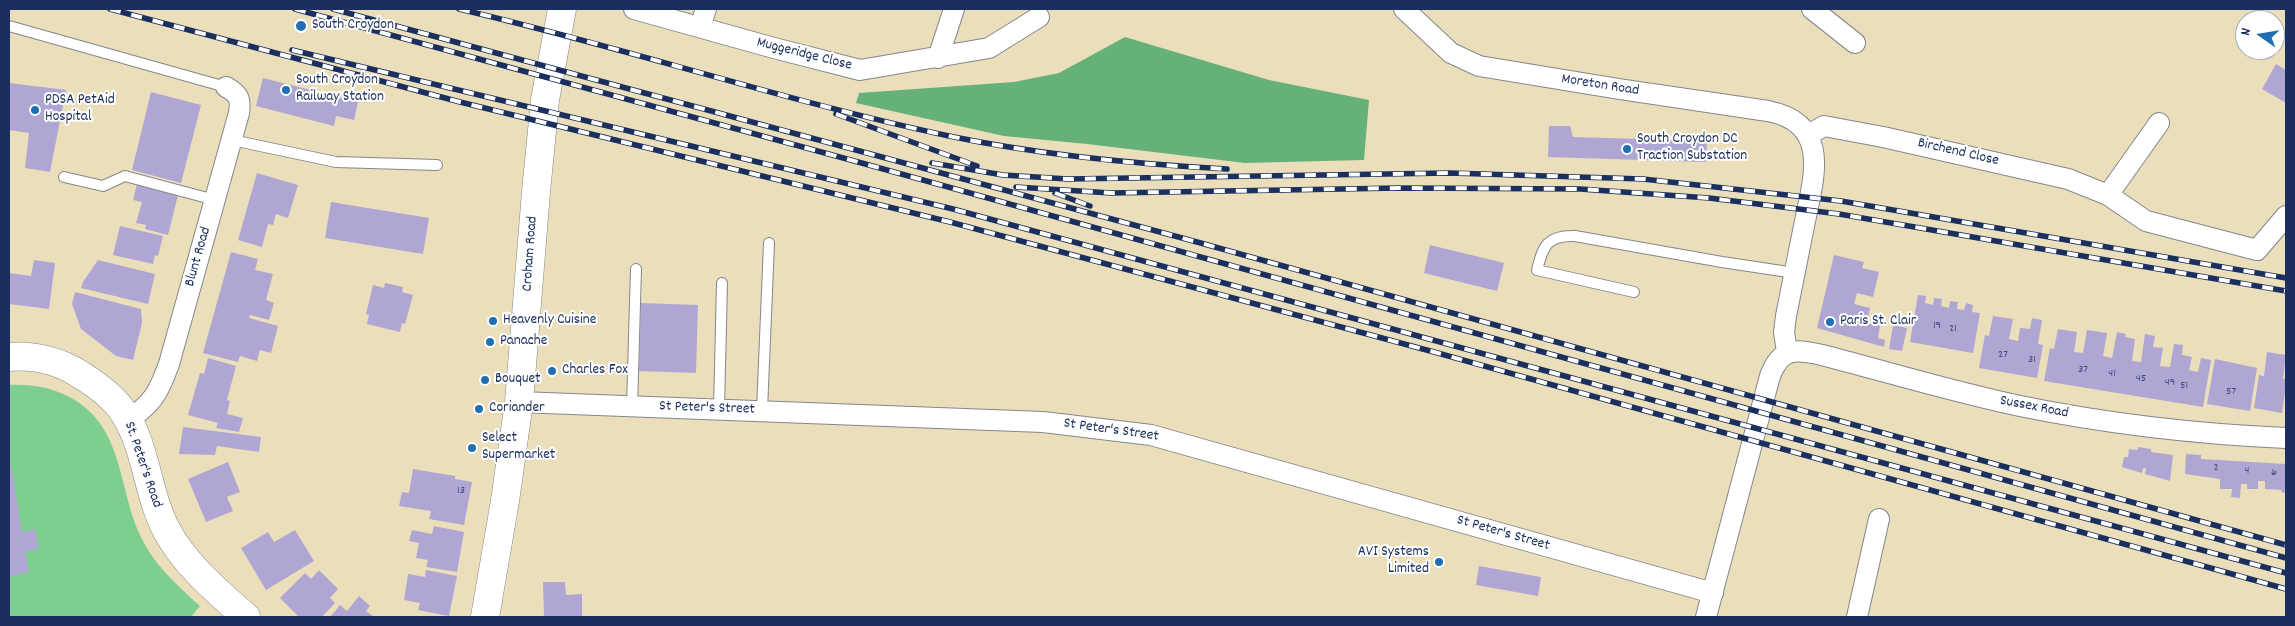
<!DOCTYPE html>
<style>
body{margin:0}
#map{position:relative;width:2295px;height:626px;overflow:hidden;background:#ebdfbb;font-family:Dekko,sans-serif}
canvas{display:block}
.frame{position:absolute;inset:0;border:10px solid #1b2f5e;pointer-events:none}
.north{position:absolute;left:2235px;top:10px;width:50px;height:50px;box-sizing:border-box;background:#fff;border:1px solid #a4acbf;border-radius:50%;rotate:283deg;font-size:14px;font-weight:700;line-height:20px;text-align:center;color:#1b2f5e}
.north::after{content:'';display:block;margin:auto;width:18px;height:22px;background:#1f6fb2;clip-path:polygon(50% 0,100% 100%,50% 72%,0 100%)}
</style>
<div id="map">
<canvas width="2295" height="626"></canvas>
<div class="frame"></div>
<div class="north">N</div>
</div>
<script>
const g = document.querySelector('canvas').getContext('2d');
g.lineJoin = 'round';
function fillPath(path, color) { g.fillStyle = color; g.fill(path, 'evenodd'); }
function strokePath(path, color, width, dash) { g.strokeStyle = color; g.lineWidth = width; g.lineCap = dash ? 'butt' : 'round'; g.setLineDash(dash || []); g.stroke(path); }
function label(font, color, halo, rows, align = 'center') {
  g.font = font + ' Dekko,sans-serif'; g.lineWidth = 4; g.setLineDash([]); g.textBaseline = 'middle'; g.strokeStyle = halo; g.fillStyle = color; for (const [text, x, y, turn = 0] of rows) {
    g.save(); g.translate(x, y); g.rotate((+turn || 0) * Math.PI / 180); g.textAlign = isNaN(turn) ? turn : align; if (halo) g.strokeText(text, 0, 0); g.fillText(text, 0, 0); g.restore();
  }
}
const green = new Path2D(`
 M 9,385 C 33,384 57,388 78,402 C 124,433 119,492 141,537 C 154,565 178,586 200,606 L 191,617 L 9,617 Z`);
const forest = new Path2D(`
 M 1125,37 L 1269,80 L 1369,100 L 1364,160 L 1245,163 L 1087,144 L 1004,136 L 856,103 L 859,93 L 1014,82 L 1059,73 Z`);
const building = new Path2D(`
 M 2276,64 L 2286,70 L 2286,103 L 2262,89 Z
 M 263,78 L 358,102 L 354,120 L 336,116 L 334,126 L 256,106 Z
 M 9,83 L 66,90 L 50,172 L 25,168 L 29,133 L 9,130 Z
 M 151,92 L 201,105 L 181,183 L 132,170 Z
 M 1549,126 L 1570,126 L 1573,137 L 1707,141 L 1706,162 L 1548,157 Z
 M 257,173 L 298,185 L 288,218 L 276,214 L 273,225 L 268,224 L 262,247 L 238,240 Z
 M 137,184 L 178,195 L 168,235 L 145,229 L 146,225 L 136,223 L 142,202 L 133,200 Z
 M 331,202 L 429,218 L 423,254 L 325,238 Z
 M 120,226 L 163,236 L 158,256 L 155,255 L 153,264 L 113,255 Z
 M 1430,245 L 1504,263 L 1497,291 L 1424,273 Z
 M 231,252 L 258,259 L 255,270 L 273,274 L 266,300 L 274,303 L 269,320 L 250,315 L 249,318 L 278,326 L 271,353 L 260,350 L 257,361 L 240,356 L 238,362 L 203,353 Z
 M 1834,255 L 1864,262 L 1862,268 L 1879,272 L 1873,297 L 1857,293 L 1854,304 L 1870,308 L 1867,323 L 1880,326 L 1878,338 L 1885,340 L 1884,347 L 1817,328 Z
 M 34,260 L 55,263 L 49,309 L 9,304 L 9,273 L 31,276 Z
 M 98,260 L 155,274 L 148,304 L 81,288 L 83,282 Z
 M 385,283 L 403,287 L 402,292 L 413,295 L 405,324 L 402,323 L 400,332 L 367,324 L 369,315 L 366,314 L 373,285 L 384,288 Z
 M 75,292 L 141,309 L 142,323 L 133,360 L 116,356 L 81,329 L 72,304 Z
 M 1918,295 L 1926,296 L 1925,303 L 1933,305 L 1934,298 L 1942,299 L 1941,306 L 1949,308 L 1950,301 L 1958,302 L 1957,309 L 1964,310 L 1966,303 L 1973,305 L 1972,312 L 1980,313 L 1973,353 L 1910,342 Z
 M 641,303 L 698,305 L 696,373 L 639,371 Z
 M 1993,316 L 2013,319 L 2009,339 L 2018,341 L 2020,328 L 2030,329 L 2032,318 L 2042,320 L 2038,344 L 2043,345 L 2037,378 L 1979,368 L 1985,335 L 1989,336 Z
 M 1893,325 L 1907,328 L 1902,351 L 1889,349 Z
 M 2058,329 L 2077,332 L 2074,352 L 2083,353 L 2087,330 L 2107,333 L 2103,356 L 2112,358 L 2117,332 L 2126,334 L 2125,337 L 2135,339 L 2132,361 L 2141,362 L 2145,334 L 2155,336 L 2153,347 L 2163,348 L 2160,366 L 2170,367 L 2174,344 L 2183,345 L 2182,355 L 2192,357 L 2189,370 L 2198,372 L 2201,358 L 2211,360 L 2203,407 L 2044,381 L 2050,348 L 2054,349 Z
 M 2267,352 L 2286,355 L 2283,379 L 2286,379 L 2286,386 L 2282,413 L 2254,408 L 2259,375 L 2264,376 Z
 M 208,358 L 236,366 L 227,400 L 230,401 L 227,414 L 243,418 L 239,432 L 216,428 L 218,423 L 188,415 L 200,373 L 204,374 Z
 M 2215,359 L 2257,368 L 2250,411 L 2207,404 Z
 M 183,427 L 261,437 L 259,452 L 217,446 L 215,455 L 179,454 Z
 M 2138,447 L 2151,449 L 2151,452 L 2173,455 L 2170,481 L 2145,474 L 2146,468 L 2143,468 L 2142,473 L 2122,467 L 2124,457 L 2128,457 L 2129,449 L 2138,450 Z
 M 2186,454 L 2201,455 L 2201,459 L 2286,464 L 2286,493 L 2281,492 L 2282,490 L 2265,489 L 2265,481 L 2258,481 L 2258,489 L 2247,489 L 2247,484 L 2241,484 L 2240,498 L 2231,497 L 2232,489 L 2220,489 L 2220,479 L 2185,474 Z
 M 228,462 L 240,492 L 227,497 L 233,511 L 206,522 L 188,479 Z
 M 11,464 L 22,532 L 35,529 L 39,549 L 25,551 L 29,572 L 9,576 L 9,465 Z
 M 413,469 L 455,476 L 455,479 L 472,482 L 464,525 L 429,519 L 431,511 L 399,506 L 402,492 L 409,493 Z
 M 434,526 L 464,532 L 457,572 L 426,567 L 428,560 L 416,558 L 419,543 L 409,541 L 412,530 L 432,534 Z
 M 295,530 L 314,561 L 266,590 L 241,548 L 268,532 L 274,542 Z
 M 1479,566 L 1541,577 L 1538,596 L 1476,585 Z
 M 319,570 L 338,589 L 330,598 L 335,603 L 322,617 L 299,617 L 280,598 L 305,573 L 311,579 Z
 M 426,570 L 457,576 L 449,616 L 418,610 L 420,603 L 404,600 L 408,574 L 425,577 Z
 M 543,582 L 565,582 L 566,595 L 582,594 L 582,616 L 544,617 Z
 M 359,596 L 370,606 L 366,611 L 374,617 L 330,617 L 340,605 L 347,611 Z`);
const lane = new Path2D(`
 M 9,26 L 226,87
 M 232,140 L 336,162 L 437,165
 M 64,177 L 103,186 L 125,176 L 215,200
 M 1634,292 L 1537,270 C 1543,246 1547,235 1575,236 L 1722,262 L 1795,273
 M 632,407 L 636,269
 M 719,409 L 722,283
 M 762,410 L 769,243`);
const street = new Path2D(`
 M 634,9 L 774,48 L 860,70 L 989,48 L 1039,17
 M 1404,9 L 1451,53 L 1479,66 L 1619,89 L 1768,111 C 1833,124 1813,180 1804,226 C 1798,257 1792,287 1786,316 L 1784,332 L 1787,352
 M 1812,9 L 1855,43
 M 700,27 L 706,9
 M 938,58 L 954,9
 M 1808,135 L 1824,126 L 1883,137 L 2068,179 L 2108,195 L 2146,221 L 2257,250 L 2286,216
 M 2108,195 L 2159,123
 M 519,402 L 1043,422 L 1151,435 L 1713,593
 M 128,421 C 154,401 158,394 169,364 L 239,113 C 241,99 239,94 226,87
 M 1706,617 L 1770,376 C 1781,347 1795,349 1822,355 C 1888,372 1953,392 2020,406 C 2108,424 2196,434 2286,438
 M 1857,617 L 1879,519`);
const secondary = new Path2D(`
 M 9,357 C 34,355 60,361 81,375 C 97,385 114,397 124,413 C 147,448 147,494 167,531 C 186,566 217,591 246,617
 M 485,617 L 505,501 L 519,402 L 536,192 L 545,100 L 562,9`);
const rail = new Path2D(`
 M 110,9 L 460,102 L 950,222 L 1434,352 L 2286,589
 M 295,9 L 858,162 L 2286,558
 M 333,9 L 1197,242 L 2286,545
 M 459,9 C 623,47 784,101 949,136 C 1040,155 1134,164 1227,169
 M 292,50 L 953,209 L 2286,573
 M 836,114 L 977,166
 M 932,163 L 1003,175 L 1068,179 L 1450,173 L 1643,179 L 1841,201 L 2286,278
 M 1016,187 L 1111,193 L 1399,188 L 1580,189 L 1709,198 L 1839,214 L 2286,291
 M 1055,193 L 1090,206`);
const markers = [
 [301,26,6,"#1f6fb2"],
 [286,90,5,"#1f6fb2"],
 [35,110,5,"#1f6fb2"],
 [1627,149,5,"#1f6fb2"],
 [493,321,5,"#1f6fb2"],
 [1830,322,5,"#1f6fb2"],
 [490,342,5,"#1f6fb2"],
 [552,371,5,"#1f6fb2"],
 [485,380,5,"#1f6fb2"],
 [479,409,5,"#1f6fb2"],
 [472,448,5,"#1f6fb2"],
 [1439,562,5,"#1f6fb2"]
];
const numberNames = [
 ["19",1937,326],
 ["21",1953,329],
 ["27",2003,355],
 ["31",2032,360],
 ["37",2083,370],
 ["41",2112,374],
 ["45",2141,379],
 ["49",2170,383],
 ["51",2184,386],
 ["57",2231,392],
 ["2",2216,468],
 ["4",2247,471],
 ["6",2274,473],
 ["13",461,491]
];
const poiNames = [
 ["South Croydon",312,26],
 ["South Croydon",296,81],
 ["Railway Station",296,98],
 ["PDSA PetAid",45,101],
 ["Hospital",45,118],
 ["South Croydon DC",1637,140],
 ["Traction Substation",1637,157],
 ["Heavenly Cuisine",503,321],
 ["Paris St. Clair",1840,322],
 ["Panache",500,342],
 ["Charles Fox",562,371],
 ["Bouquet",495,380],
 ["Coriander",489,409],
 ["Select",482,439],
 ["Supermarket",482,456],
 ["AVI Systems",1429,553,"right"],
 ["Limited",1429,570,"right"]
];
const streetNames = [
 ["Muggeridge Close",804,55,14],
 ["Moreton Road",1600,86,9],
 ["Birchend Close",1958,153,13],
 ["Croham Road",531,254,-86],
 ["Blunt Road",199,257,-74],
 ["Sussex Road",2034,408,11],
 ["St Peter's Street",707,409,2],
 ["St Peter's Street",1111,431,8],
 ["St. Peter's Road",142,465,71],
 ["St Peter's Street",1503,534,16]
];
fillPath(green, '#7ece8f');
fillPath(forest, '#66b17a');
fillPath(building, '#b0a6d3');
strokePath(lane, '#83878c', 12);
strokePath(street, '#83878c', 22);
strokePath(secondary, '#83878c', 29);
strokePath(lane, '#fff', 10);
strokePath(street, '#fff', 20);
strokePath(secondary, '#fff', 28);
strokePath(rail, '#1b2f5e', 5.5);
strokePath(rail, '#fff', 4, [11]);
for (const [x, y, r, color] of markers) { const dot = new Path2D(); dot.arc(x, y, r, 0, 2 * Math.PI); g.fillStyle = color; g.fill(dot); strokePath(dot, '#fff', 2); }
label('12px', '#404d7b', null, numberNames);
label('15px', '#1b2f5e', '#fff', poiNames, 'left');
label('15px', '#1b2f5e', '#fff', streetNames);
</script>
